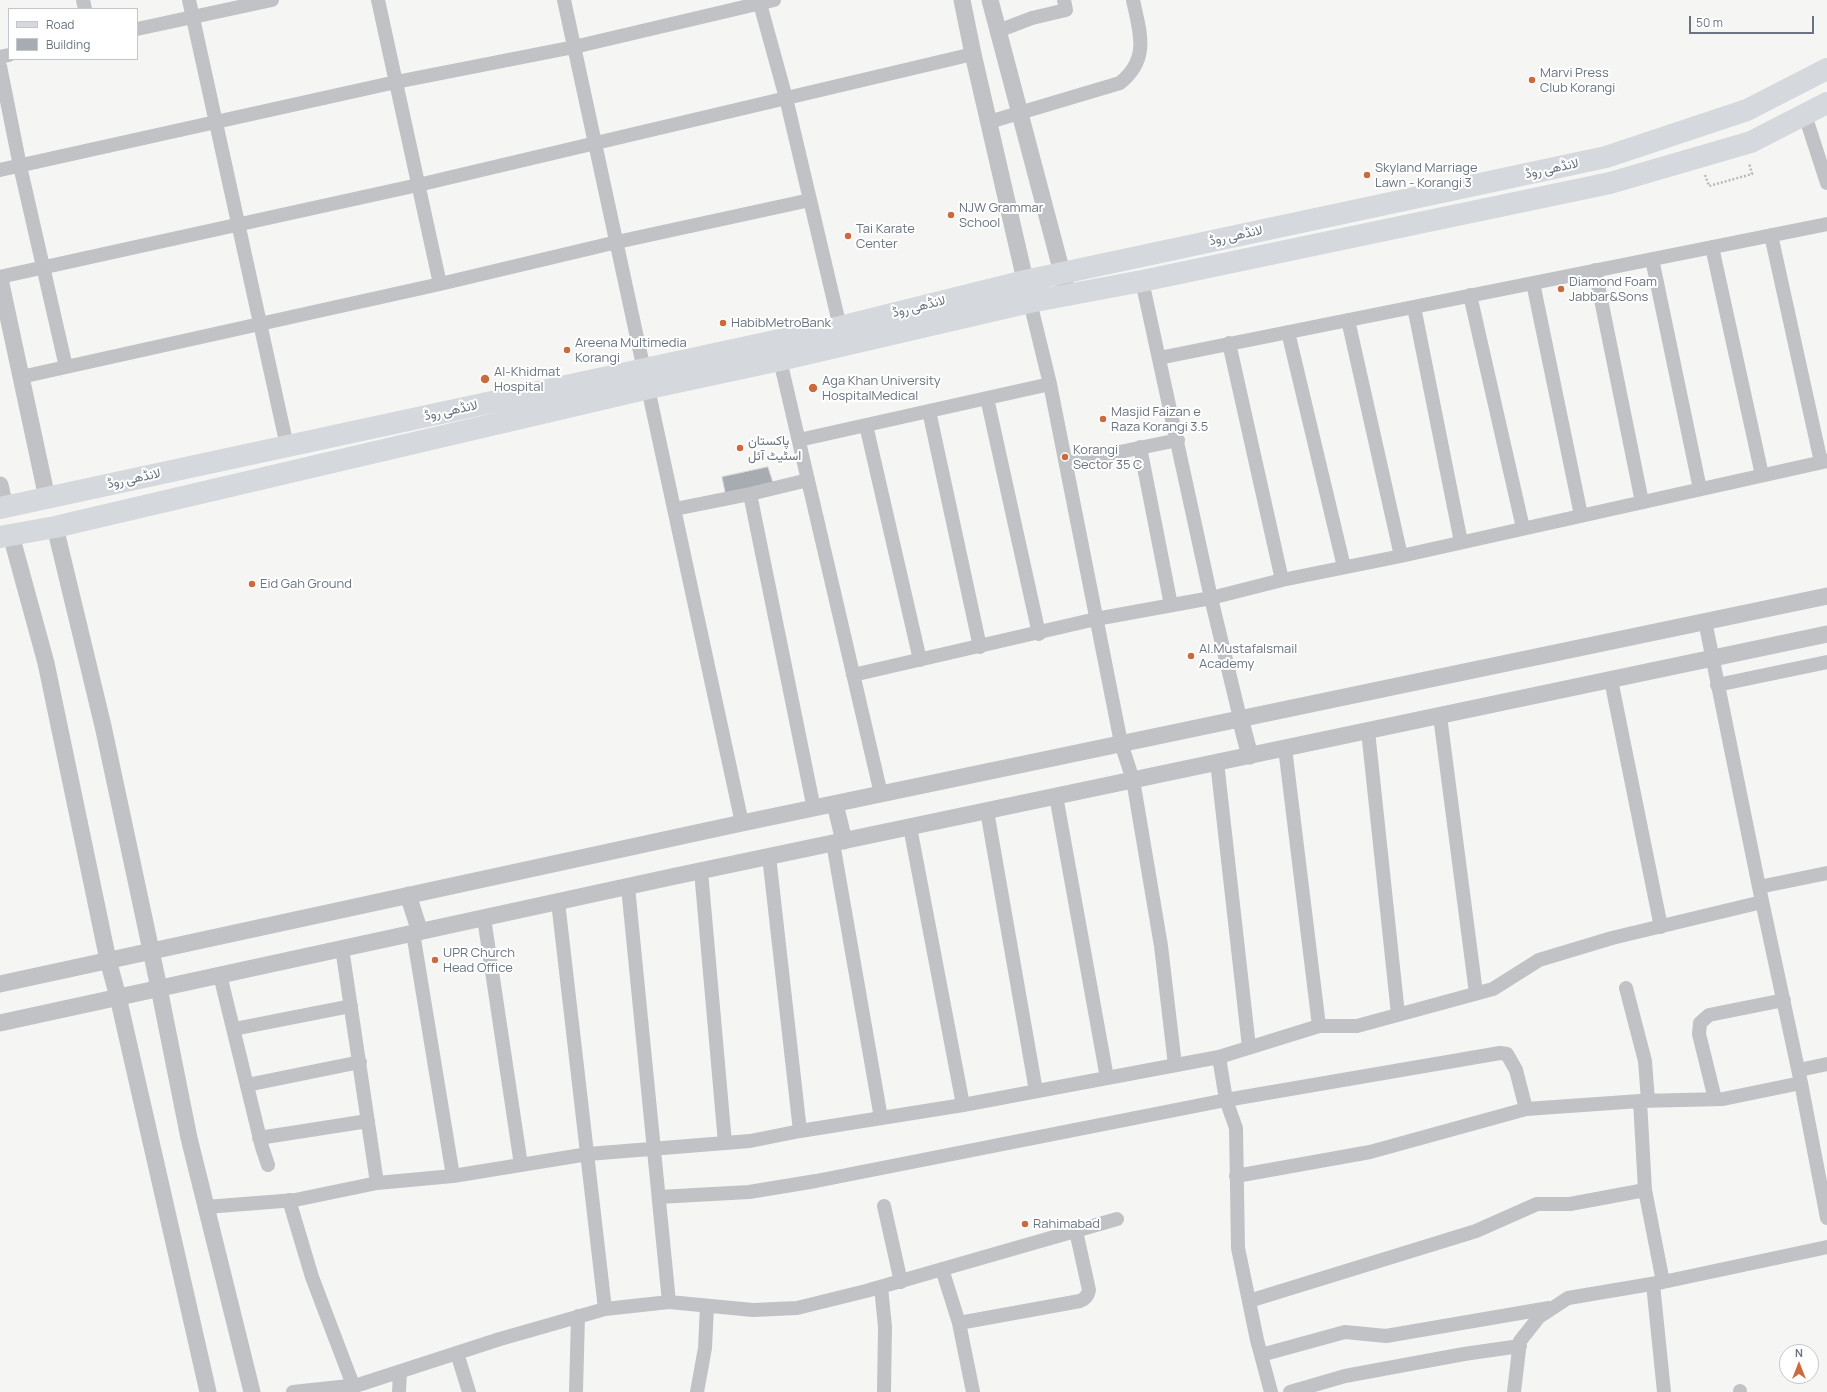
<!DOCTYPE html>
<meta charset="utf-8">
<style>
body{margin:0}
#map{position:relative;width:1827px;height:1392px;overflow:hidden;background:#f5f6f3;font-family:Manrope,sans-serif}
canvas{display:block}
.legend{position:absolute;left:8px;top:8px;width:130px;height:52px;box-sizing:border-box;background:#fff;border:1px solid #c3c7cc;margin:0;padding:5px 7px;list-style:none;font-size:12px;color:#697480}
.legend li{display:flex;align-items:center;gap:8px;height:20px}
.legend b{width:20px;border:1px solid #c3c7cc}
.north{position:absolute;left:1779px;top:1344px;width:40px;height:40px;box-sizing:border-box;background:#fff;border:1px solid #c3c7cc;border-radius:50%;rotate:0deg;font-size:11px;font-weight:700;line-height:16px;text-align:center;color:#697480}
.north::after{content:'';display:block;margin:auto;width:14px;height:18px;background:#cb6b3d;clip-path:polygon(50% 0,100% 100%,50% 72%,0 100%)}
.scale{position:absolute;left:1689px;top:16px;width:125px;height:18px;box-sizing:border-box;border:2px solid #697480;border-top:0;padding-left:5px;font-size:12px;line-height:14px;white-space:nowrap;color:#697480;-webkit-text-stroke:3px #fff;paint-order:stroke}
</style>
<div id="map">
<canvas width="1827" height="1392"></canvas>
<ul class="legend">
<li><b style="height:5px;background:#d5d8dc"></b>Road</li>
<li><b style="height:11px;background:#a7acb2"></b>Building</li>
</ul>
<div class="north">N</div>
<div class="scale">50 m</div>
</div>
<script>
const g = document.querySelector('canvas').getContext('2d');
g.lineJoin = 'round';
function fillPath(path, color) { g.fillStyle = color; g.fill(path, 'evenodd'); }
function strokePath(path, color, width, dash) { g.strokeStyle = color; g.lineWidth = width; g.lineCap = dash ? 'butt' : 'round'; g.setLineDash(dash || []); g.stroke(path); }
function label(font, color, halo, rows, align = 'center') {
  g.font = font + ' Manrope,Vazirmatn,sans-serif'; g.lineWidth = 4; g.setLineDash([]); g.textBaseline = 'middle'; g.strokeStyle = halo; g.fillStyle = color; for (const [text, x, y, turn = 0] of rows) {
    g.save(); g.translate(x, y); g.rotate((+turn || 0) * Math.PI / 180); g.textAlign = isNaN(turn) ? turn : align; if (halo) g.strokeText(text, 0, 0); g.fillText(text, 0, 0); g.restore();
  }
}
const building = new Path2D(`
 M 768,467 L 774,486 L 726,497 L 722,477 Z`);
const path = new Path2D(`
 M 1705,175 L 1709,186 L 1752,174 L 1749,163`);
const minor = new Path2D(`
 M 83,0 L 85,9
 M 189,0 L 287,446
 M 378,0 L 440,284
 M 564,0 L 742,823
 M 759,0 L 786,98 L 840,327
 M 137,29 L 272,0
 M 998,31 L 1032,18 L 1066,10 L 1064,0
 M 0,57 L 9,55
 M 0,66 L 20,166 L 66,367
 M 1805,115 L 1827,183
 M 989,122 L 1120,83 C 1150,59 1140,33 1133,0
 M 0,170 L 396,82 L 574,47 L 774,0
 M 1771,235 L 1821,462
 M 1712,247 L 1762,475
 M 1652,259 L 1700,489
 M 1595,270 L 1642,502
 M 0,277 L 418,185 L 973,54
 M 1142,281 L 1211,598 L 1240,718
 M 1533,283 L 1581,515
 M 1470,295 L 1523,528
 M 1030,302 L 1050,384 L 1121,743 L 1133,780 L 1161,946 L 1175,1065
 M 1414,307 L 1461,542
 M 1348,320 L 1401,556
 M 1288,332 L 1344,567
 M 1229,343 L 1282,580
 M 1159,358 L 1827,224
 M 780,360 L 881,794
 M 21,377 L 440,284 L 617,242 L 810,200
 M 987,398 L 1039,634
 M 929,411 L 980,647
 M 866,425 L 920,660
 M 799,440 L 1050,384
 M 1140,447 L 1171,605
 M 1066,463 L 1178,440
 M 750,494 L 814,809
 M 675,509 L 750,494 L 808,480
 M 1705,621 L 1759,887 L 1801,1083 L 1827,1218
 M 853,675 L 1096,619 L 1211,598 L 1282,580 L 1401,556 L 1827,461
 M 1611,680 L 1661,927
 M 1717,685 L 1827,662
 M 1440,716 L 1476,993
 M 1368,731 L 1398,1014
 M 1285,748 L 1319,1026
 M 1217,762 L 1249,1047
 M 1056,796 L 1107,1078
 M 987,811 L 1036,1091
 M 910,827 L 963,1105
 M 833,843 L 881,1118
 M 769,856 L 800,1131
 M 701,871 L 725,1143
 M 628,887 L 669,1302
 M 1759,887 L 1827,873
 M 558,902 L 605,1309
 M 484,918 L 521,1165
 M 413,933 L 453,1176
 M 342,948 L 377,1183
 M 220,975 L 262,1147 L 268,1165
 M 1626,988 L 1645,1061 L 1648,1101
 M 234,1029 L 351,1006
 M 1219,1057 L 1226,1100 L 1236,1128 L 1238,1248 L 1257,1340 L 1271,1392
 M 1799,1070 L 1827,1064
 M 247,1085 L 360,1062
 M 1715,1099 L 1699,1034 L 1700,1023 L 1709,1015 L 1784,1000
 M 1640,1101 L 1645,1190 L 1663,1282
 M 259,1138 L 368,1121
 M 1236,1176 L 1370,1152 L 1526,1109 L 1640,1101 L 1723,1099 L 1801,1083
 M 659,1197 L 749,1192 L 816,1181 L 1226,1100 L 1500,1053 L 1507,1054 L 1516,1070 L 1526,1109
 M 289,1200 L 312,1277 L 353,1385
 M 884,1206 L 901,1282
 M 206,1207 L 295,1200 L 377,1183 L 453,1176 L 588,1154 L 750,1141 L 800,1131 L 963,1105 L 1219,1057 L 1319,1026 L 1357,1026 L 1493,989 L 1539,960 L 1612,938 L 1762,902
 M 942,1269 L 959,1323 L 973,1392
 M 1653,1284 L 1664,1392
 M 881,1287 L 885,1327 L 884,1392
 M 1249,1301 L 1476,1231 L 1537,1204 L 1570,1204 L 1645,1190
 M 959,1323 L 1080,1301 C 1085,1299 1088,1296 1089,1290 L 1076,1231
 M 457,1353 L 469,1392
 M 1261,1355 L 1345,1332 L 1386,1336 L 1549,1308
 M 1740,1391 L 1740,1392
 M 293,1392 L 358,1385 L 500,1339 L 605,1309 L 669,1302 L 753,1310 L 797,1308 L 866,1291 L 1117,1219
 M 399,1392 L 400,1372
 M 576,1392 L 578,1316
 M 697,1392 L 705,1348 L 707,1306
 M 1290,1392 L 1345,1376 L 1464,1354 L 1520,1346
 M 1514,1392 L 1520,1341 L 1539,1317 L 1568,1298 L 1663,1282 L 1827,1247`);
const tertiary = new Path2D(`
 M 962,0 L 973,54 L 1028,293
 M 990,0 L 1065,284
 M 0,279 L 47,498
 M 0,485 L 5,507
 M 55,527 L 103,726 L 159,988 L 189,1138 L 252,1392
 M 11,535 L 46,663 L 108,960 L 118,997 L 208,1392
 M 1240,718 L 1250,756
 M 835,804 L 844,841
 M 408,895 L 420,932
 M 0,984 L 742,823 L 1827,596
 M 0,1023 L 671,877 L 1827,634`);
const primary = new Path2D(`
 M 0,508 L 840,327 L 1025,281 L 1606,157 L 1747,110 L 1827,69
 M 0,537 L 55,527 L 649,388 L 780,360 L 1030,302 L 1142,281 L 1610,183 L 1751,142 L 1827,103`);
const markers = [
 [1532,80,4,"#cb6b3d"],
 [1367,175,4,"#cb6b3d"],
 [951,215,4,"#cb6b3d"],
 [848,236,4,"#cb6b3d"],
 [1561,289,4,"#cb6b3d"],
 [723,323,4,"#cb6b3d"],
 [567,350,4,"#cb6b3d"],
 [485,379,5,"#cb6b3d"],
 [813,388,5,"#cb6b3d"],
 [1103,419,4,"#cb6b3d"],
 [740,448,4,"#cb6b3d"],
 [1065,457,4,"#cb6b3d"],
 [252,584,4,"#cb6b3d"],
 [1191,656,4,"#cb6b3d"],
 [435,960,4,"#cb6b3d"],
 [1025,1224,4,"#cb6b3d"]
];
const poiNames = [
 ["Marvi Press",1540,73],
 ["Club Korangi",1540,88],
 ["Skyland Marriage",1375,168],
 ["Lawn - Korangi 3",1375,183],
 ["NJW Grammar",959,208],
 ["School",959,223],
 ["Tai Karate",856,229],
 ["Center",856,244],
 ["Diamond Foam",1569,282],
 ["Jabbar&Sons",1569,297],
 ["HabibMetroBank",731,323],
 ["Areena Multimedia",575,343],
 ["Korangi",575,358],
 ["Al-Khidmat",494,372],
 ["Hospital",494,387],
 ["Aga Khan University",822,381],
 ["HospitalMedical",822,396],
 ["Masjid Faizan e",1111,412],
 ["Raza Korangi 3.5",1111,427],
 ["پاکستان",748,441],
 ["اسٹیٹ آئل",748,456],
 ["Korangi",1073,450],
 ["Sector 35 C",1073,465],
 ["Eid Gah Ground",260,584],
 ["Al.MustafaIsmail",1199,649],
 ["Academy",1199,664],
 ["UPR Church",443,953],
 ["Head Office",443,968],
 ["Rahimabad",1033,1224]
];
const streetNames = [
 ["لانڈھی روڈ",1552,169,-12],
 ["لانڈھی روڈ",1236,236,-12],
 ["لانڈھی روڈ",919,307,-14],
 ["لانڈھی روڈ",451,411,-12],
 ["لانڈھی روڈ",134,479,-12]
];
fillPath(building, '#a7acb2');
strokePath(building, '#d7d7d6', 1);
strokePath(path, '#b7babc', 2.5, [2, 2]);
strokePath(minor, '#c0c2c6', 14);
strokePath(tertiary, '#c0c2c6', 17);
strokePath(primary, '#d5d8dc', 22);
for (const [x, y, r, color] of markers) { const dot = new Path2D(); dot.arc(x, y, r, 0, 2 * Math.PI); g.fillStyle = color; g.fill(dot); strokePath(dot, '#fff', 1.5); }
label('13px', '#697480', '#fff', poiNames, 'left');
label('13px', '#697480', '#fff', streetNames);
</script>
